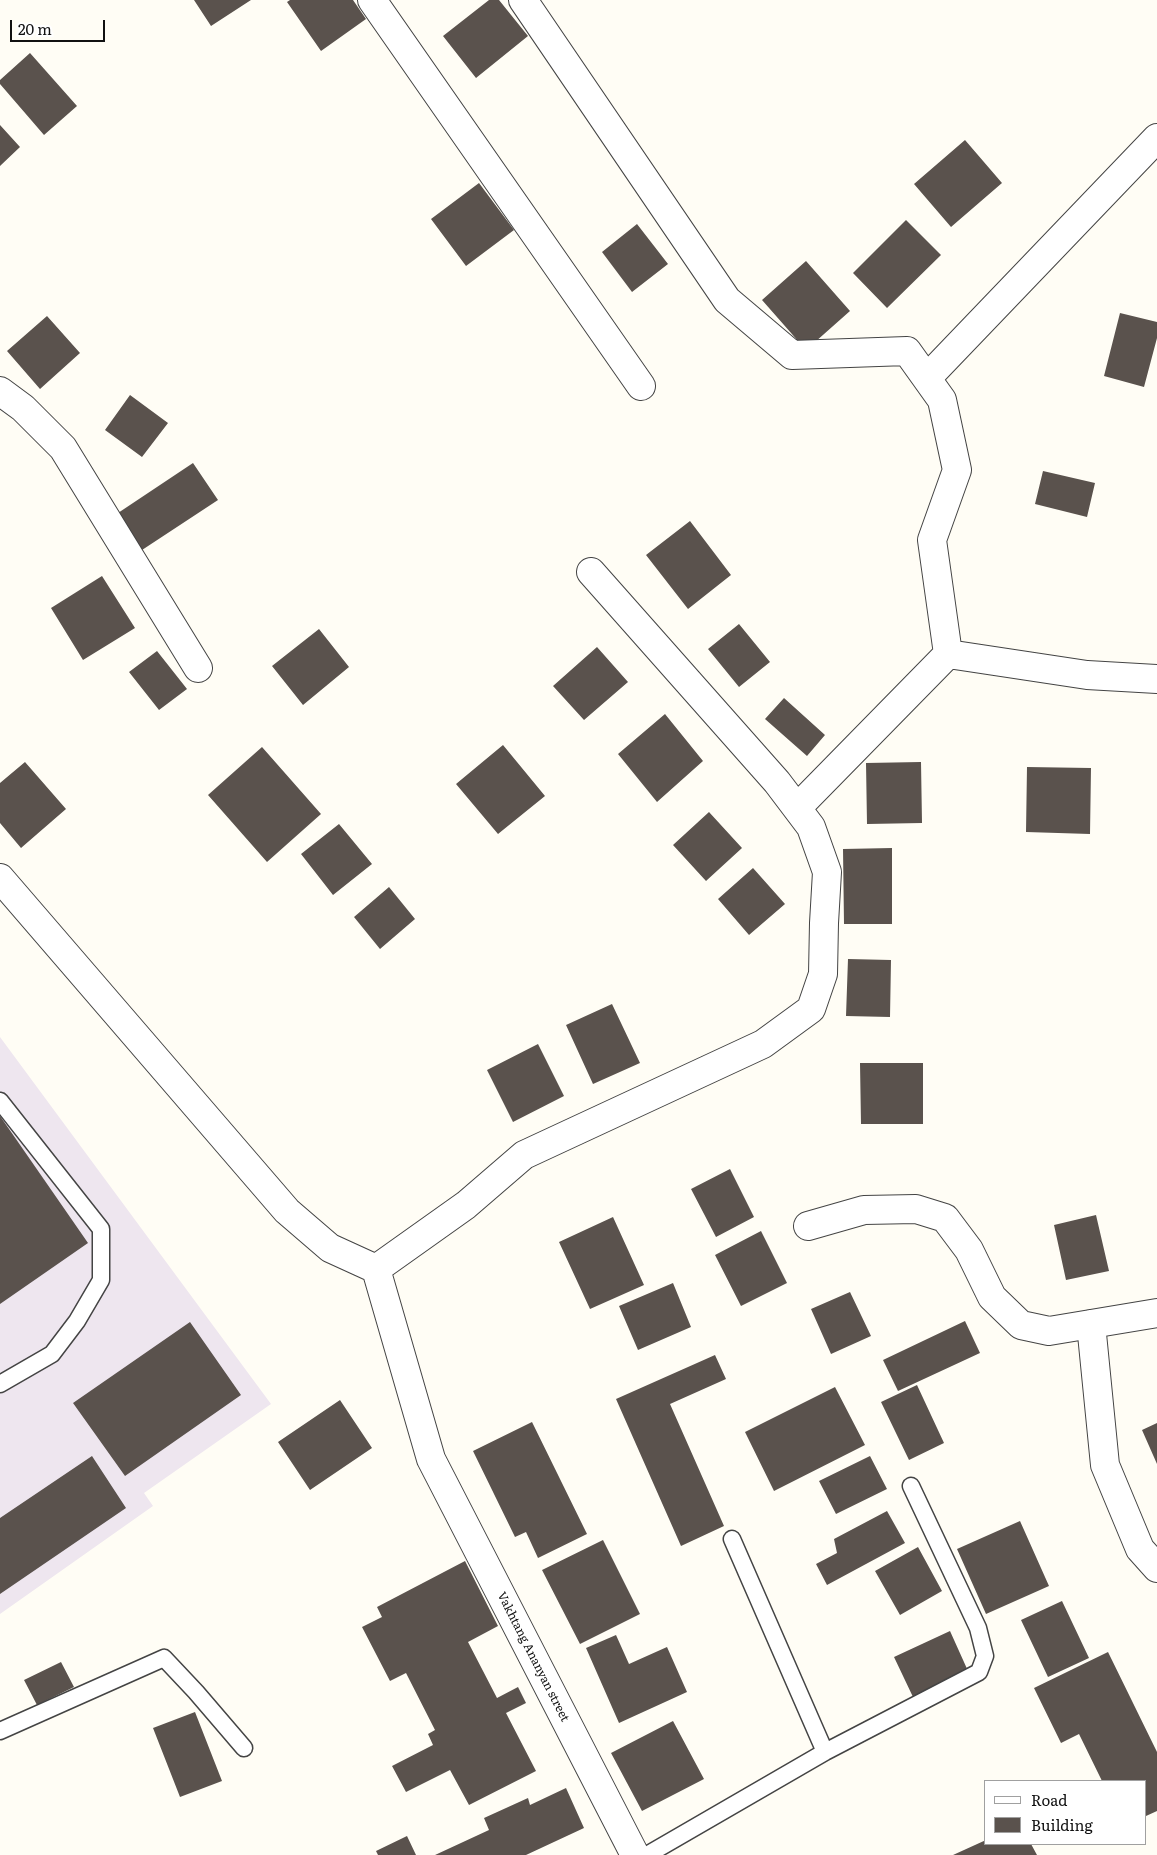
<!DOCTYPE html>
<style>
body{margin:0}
#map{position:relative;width:1157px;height:1855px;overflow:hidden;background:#fffdf5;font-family:Literata,serif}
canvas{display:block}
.legend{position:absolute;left:984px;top:1780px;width:162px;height:65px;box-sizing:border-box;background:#fff;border:1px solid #a0a0a0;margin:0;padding:6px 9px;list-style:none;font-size:15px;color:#111}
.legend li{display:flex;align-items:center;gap:10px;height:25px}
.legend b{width:25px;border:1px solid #a0a0a0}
.scale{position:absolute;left:10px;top:20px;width:95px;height:22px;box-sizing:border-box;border:2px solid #111;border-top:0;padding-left:6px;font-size:15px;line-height:18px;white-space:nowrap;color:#111;-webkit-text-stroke:4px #fff;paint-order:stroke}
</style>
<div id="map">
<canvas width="1157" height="1855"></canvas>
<ul class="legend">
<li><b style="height:6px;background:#fff"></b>Road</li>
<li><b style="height:14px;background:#5a524d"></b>Building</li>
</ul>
<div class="scale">20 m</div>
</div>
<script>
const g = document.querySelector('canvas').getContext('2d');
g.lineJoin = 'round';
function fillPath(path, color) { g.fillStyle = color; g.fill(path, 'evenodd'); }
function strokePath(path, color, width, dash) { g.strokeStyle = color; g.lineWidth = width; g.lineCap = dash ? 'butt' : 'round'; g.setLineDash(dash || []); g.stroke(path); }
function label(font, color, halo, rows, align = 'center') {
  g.font = font + ' Literata,serif'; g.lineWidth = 5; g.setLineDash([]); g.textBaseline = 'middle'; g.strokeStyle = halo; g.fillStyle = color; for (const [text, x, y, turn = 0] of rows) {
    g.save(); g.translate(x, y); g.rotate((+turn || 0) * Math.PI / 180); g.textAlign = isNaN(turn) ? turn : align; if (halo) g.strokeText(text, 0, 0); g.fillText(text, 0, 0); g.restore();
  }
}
const industrial = new Path2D(`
 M 0,1037 L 271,1404 L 144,1493 L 153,1506 L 0,1614 Z`);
const building = new Path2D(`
 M 194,0 L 251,0 L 211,26 Z
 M 290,0 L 353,0 L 366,19 L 321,51 L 287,2 Z
 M 489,0 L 499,0 L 528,36 L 476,78 L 443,36 Z
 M 30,53 L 77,106 L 44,135 L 0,84 L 0,80 Z
 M 0,125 L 20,147 L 0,166 Z
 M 965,140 L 1002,183 L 951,227 L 914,184 Z
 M 479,183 L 514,230 L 466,266 L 431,219 Z
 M 906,220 L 941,255 L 887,308 L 853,273 Z
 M 637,224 L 668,264 L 632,292 L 602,252 Z
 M 806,261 L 850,311 L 806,350 L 762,300 Z
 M 1120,313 L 1157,322 L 1157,338 L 1144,387 L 1104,376 Z
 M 47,316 L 80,353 L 40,389 L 7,351 Z
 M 130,395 L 168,423 L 142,457 L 105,430 Z
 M 193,463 L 218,500 L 142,550 L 118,513 Z
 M 1043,471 L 1095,483 L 1087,517 L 1035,504 Z
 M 690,521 L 731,575 L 688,609 L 646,555 Z
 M 102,576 L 135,628 L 83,660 L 51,608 Z
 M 739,624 L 770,662 L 739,687 L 708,649 Z
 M 319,629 L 349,667 L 303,705 L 272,666 Z
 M 597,647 L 628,682 L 584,720 L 553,686 Z
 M 157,651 L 187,689 L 159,710 L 129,672 Z
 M 784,698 L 825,735 L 807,756 L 765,719 Z
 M 665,714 L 703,761 L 657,802 L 618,754 Z
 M 503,745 L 545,796 L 498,834 L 456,784 Z
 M 262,747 L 321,814 L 267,862 L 208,795 Z
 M 25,762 L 66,809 L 21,848 L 0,823 L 0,783 Z
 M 921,762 L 922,823 L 867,824 L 866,763 Z
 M 1027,767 L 1091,768 L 1090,834 L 1026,832 Z
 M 709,812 L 742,848 L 706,881 L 673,845 Z
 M 339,824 L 372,864 L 333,895 L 301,854 Z
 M 892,848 L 892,924 L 844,924 L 843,849 Z
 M 753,868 L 785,904 L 749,935 L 718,899 Z
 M 389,887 L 415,919 L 380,949 L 354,917 Z
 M 848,959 L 891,960 L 890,1017 L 846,1016 Z
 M 612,1004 L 640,1063 L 593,1084 L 566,1025 Z
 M 538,1044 L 564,1096 L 513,1122 L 487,1070 Z
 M 860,1063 L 923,1063 L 923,1124 L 861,1124 Z
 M 0,1116 L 88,1243 L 0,1304 Z
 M 730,1169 L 754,1217 L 716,1237 L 691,1189 Z
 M 1096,1215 L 1109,1271 L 1066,1280 L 1054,1225 Z
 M 613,1217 L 644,1285 L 590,1309 L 559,1242 Z
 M 761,1231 L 787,1283 L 741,1306 L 715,1255 Z
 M 673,1283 L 691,1327 L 638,1350 L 619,1306 Z
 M 850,1292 L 871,1336 L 831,1354 L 811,1309 Z
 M 965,1321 L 980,1353 L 898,1391 L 883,1360 Z
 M 190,1322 L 241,1395 L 125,1476 L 73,1403 Z
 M 715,1355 L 726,1379 L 670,1404 L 724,1526 L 681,1546 L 616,1399 Z
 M 917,1385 L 944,1443 L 909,1460 L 881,1402 Z
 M 835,1387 L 865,1445 L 774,1491 L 745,1432 Z
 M 340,1400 L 372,1448 L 310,1490 L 278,1442 Z
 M 532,1422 L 587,1534 L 538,1558 L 526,1532 L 515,1537 L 473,1451 Z
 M 1157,1423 L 1157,1464 L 1142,1430 Z
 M 92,1456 L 126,1508 L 0,1594 L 0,1518 Z
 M 870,1456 L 887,1489 L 836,1514 L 819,1481 Z
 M 887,1511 L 905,1543 L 827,1585 L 816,1564 L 837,1553 L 834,1539 Z
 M 1020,1521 L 1049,1586 L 986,1614 L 957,1549 Z
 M 603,1540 L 640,1614 L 580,1644 L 542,1570 Z
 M 918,1547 L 942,1591 L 900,1615 L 875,1571 Z
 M 465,1561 L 498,1626 L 468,1642 L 497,1698 L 518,1687 L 526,1703 L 506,1713 L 536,1771 L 469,1805 L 450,1770 L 406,1792 L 392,1766 L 433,1745 L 428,1734 L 435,1730 L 406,1673 L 390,1681 L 362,1627 L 382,1617 L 377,1607 Z
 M 1062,1601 L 1089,1658 L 1048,1677 L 1021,1620 Z
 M 950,1631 L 968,1671 L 913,1697 L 894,1657 Z
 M 616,1635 L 629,1664 L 667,1647 L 687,1692 L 619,1723 L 586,1648 Z
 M 1108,1652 L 1157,1752 L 1157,1811 L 1146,1816 L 1146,1781 L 1102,1781 L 1079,1734 L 1061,1743 L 1034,1688 Z
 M 61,1662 L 74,1687 L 37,1705 L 24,1680 Z
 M 195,1712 L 222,1781 L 180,1797 L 153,1728 Z
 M 673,1721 L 704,1779 L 642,1811 L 611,1753 Z
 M 566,1788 L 584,1828 L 526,1855 L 435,1855 L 489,1830 L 484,1818 L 528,1798 L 530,1805 Z
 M 407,1836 L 416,1855 L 378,1855 L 376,1851 Z
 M 986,1840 L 986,1844 L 1031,1844 L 1037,1855 L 953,1855 Z`);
const service = new Path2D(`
 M 0,1101 L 101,1229 L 101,1280 L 77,1321 L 52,1354 L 0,1384
 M 732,1539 L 825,1752
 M 0,1731 L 164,1658 L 196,1692 L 244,1748
 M 647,1855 L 825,1752 L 979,1672 L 985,1656 L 978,1628 L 911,1486`);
const minor = new Path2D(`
 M 372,0 L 641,386
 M 523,0 L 727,300 L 792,355 L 907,351 L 942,400 L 957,470 L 932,540 L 948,654 L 797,808
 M 927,378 L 1157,138
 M 0,391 L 23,408 L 63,448 L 198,668
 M 591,572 L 777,782 L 811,827 L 827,872 L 824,923 L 823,974 L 811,1009 L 763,1044 L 524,1155 L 466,1205 L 376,1269 L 431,1459 L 635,1855
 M 948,654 L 1087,675 L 1157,679
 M 0,878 L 287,1211 L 330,1248 L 376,1269
 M 808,1226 L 864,1210 L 916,1209 L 945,1218 L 969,1250 L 992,1297 L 1021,1325 L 1049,1331 L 1157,1313
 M 1091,1324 L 1105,1465 L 1140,1549 L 1157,1568`);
const streetNames = [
 ["Vakhtang Ananyan street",533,1657,63]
];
fillPath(industrial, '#eee6ef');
fillPath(building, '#5a524d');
strokePath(service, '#444', 19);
strokePath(minor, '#444', 30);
strokePath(service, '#fff', 16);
strokePath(minor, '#fff', 28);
label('12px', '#111', '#fff', streetNames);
</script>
